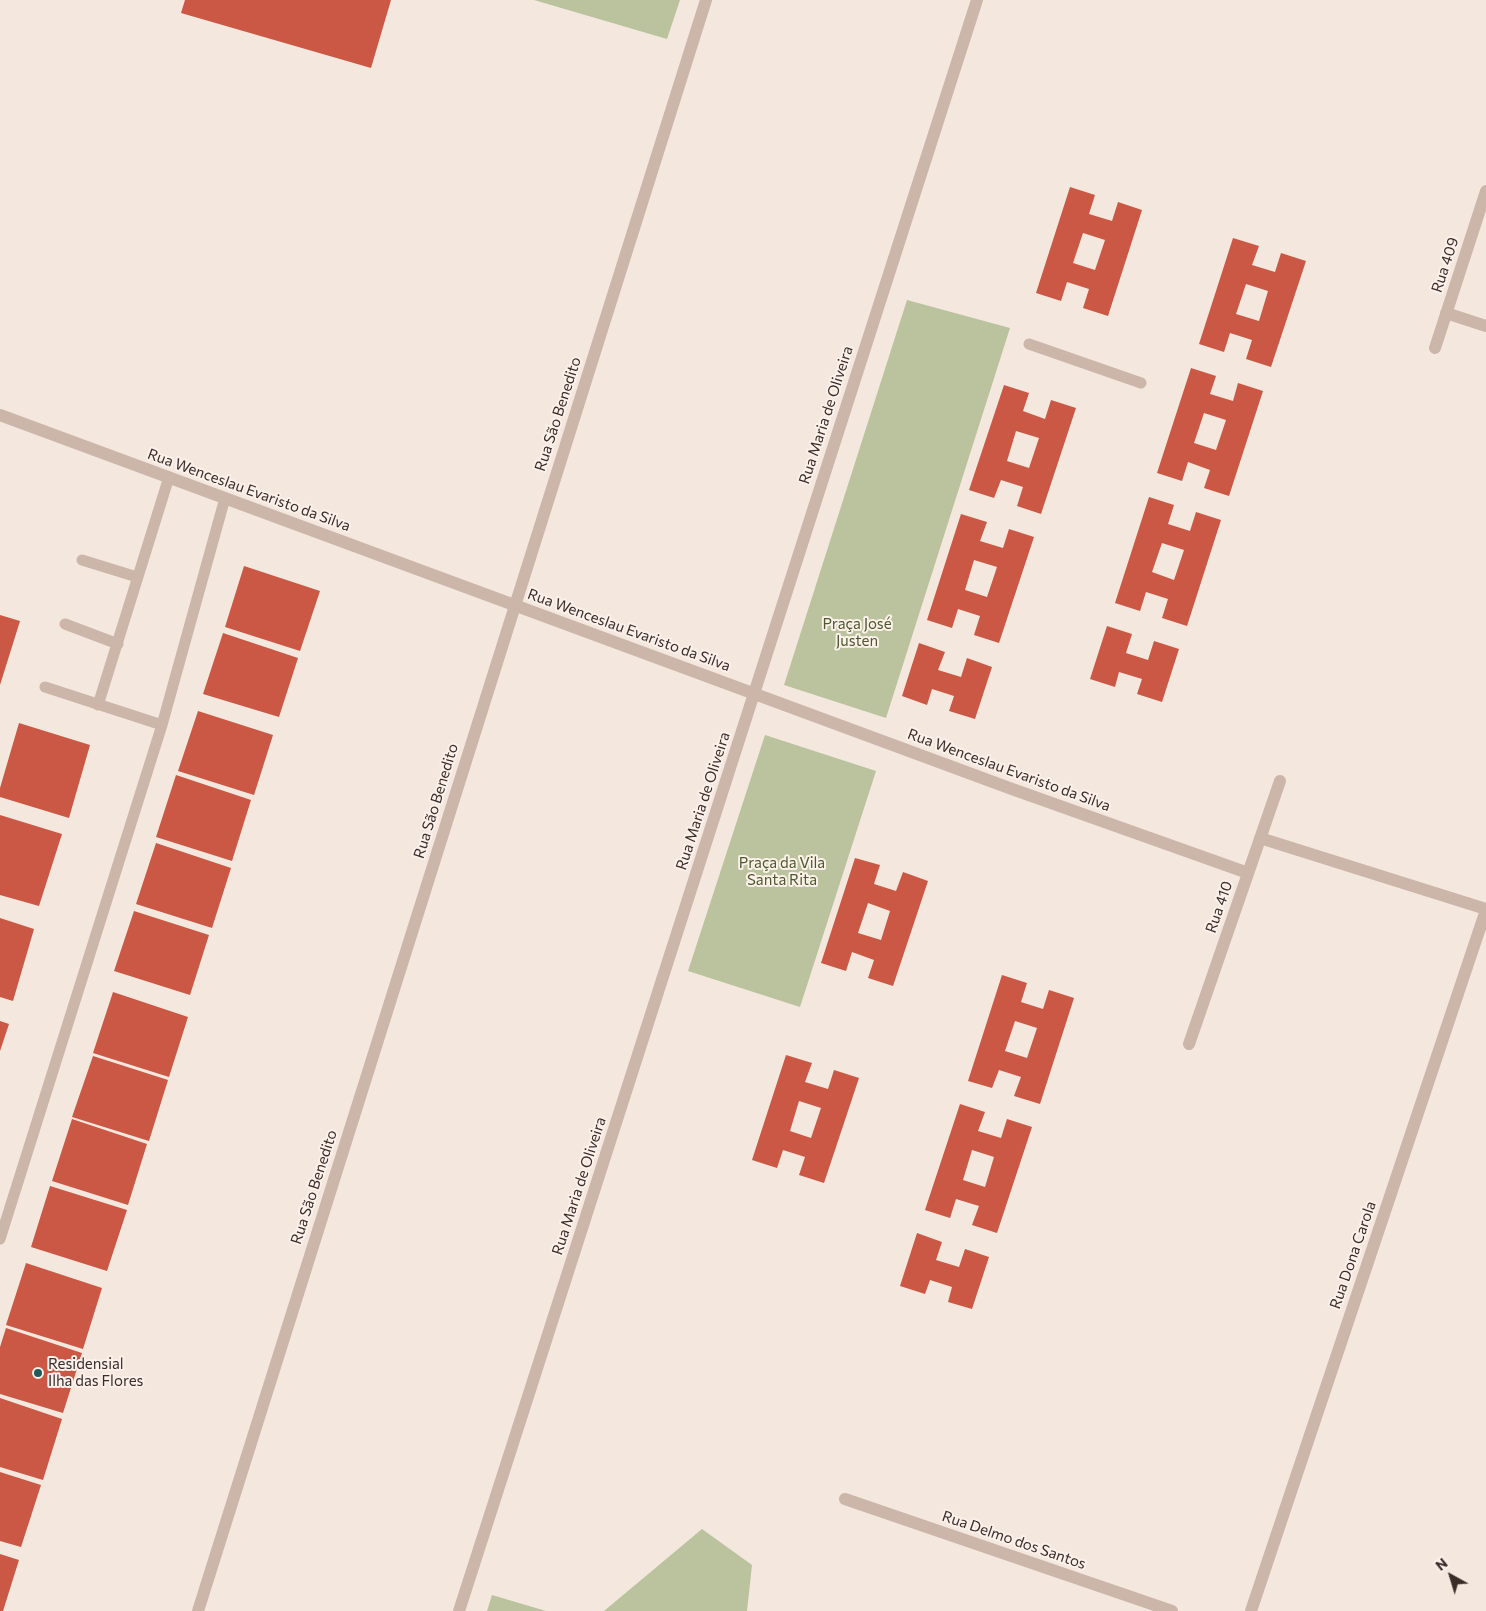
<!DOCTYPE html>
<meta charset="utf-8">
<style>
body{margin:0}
#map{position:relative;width:1486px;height:1611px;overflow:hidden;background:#f3e7de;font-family:Commissioner,sans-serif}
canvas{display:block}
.north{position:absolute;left:1426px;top:1551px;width:50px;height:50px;-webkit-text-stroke:4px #fbf1ea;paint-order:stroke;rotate:321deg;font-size:14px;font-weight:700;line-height:20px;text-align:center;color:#392c29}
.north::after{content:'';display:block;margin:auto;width:18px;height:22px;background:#392c29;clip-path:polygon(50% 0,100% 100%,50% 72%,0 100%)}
</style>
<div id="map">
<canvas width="1486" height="1611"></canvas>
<div class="north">N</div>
</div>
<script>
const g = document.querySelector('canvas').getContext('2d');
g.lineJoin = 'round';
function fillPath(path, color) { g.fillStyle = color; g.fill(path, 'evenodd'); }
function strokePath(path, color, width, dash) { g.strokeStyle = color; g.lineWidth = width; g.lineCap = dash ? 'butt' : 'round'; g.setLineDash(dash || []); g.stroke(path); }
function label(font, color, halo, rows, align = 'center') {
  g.font = font + ' Commissioner,sans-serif'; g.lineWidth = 4; g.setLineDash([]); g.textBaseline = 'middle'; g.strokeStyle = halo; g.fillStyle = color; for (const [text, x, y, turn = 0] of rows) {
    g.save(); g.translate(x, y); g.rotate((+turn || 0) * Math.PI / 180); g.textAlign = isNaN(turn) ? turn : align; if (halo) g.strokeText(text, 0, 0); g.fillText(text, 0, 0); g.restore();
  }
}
const green = new Path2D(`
 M 534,0 L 680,0 L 667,39 Z
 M 907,300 L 1010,328 L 886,718 L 784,685 Z
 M 765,735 L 876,771 L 800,1007 L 688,971 Z
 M 702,1529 L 752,1565 L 747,1611 L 604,1611 Z
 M 492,1595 L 546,1611 L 487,1611 Z`);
const building = new Path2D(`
 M 185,0 L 391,0 L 371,68 L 181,13 Z
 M 1070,187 L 1095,195 L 1089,214 L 1112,221 L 1118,202 L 1142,210 L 1108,316 L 1083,308 L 1089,289 L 1067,282 L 1061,301 L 1036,293 ZM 1083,233 L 1105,240 L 1095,270 L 1073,263 Z
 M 1233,238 L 1259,246 L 1252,265 L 1275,272 L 1281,253 L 1306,261 L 1271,367 L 1246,359 L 1252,340 L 1230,333 L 1224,352 L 1199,344 ZM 1246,284 L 1268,291 L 1259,321 L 1236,314 Z
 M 1191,368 L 1216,376 L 1210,394 L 1233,401 L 1238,383 L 1263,391 L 1229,496 L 1204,488 L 1210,470 L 1188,462 L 1182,481 L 1157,473 ZM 1204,413 L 1226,420 L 1216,450 L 1194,443 Z
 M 1004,385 L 1029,393 L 1023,411 L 1045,419 L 1051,400 L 1076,408 L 1041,514 L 1017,506 L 1023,487 L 1001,480 L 994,498 L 969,490 ZM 1016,431 L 1039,438 L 1029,468 L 1007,461 Z
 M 1149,497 L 1174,505 L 1168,524 L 1190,531 L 1196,512 L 1221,520 L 1187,626 L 1162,618 L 1168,599 L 1146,592 L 1140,611 L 1115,603 ZM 1162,543 L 1184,550 L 1174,580 L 1152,572 Z
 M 961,514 L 987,522 L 980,541 L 1003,548 L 1009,529 L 1034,537 L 999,643 L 974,635 L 980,616 L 958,609 L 952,628 L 927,620 ZM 974,560 L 997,567 L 987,597 L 965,590 Z
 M 244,566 L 320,591 L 300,651 L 225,627 Z
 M 0,615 L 20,621 L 0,685 Z
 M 1107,626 L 1132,634 L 1126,653 L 1148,660 L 1154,641 L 1179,649 L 1162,702 L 1137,694 L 1142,679 L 1119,672 L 1115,687 L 1090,679 Z
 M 223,633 L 298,658 L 279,717 L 203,694 Z
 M 919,643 L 945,652 L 938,670 L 961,677 L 967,658 L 992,667 L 975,719 L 949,711 L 954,696 L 932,689 L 927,705 L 902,696 Z
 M 198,711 L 273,735 L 254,795 L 178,771 Z
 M 19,723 L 90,745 L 69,818 L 0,797 L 0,788 Z
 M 176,775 L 251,800 L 232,861 L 156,837 Z
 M 0,815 L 62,834 L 39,906 L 0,895 Z
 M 156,843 L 231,868 L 212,928 L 136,904 Z
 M 855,858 L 880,865 L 874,884 L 896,891 L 903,872 L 928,881 L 893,986 L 868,978 L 874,960 L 852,952 L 846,971 L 821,963 ZM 868,903 L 890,911 L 881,940 L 858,933 Z
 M 134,911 L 209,935 L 190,995 L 114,971 Z
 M 0,918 L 34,929 L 13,1001 L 0,997 Z
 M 1002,975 L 1027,983 L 1021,1002 L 1043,1009 L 1049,990 L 1074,998 L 1040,1104 L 1014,1096 L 1021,1077 L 999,1070 L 992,1088 L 968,1081 ZM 1015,1021 L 1037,1028 L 1027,1058 L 1005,1051 Z
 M 113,992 L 188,1017 L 169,1077 L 93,1053 Z
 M 0,1021 L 9,1024 L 0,1051 Z
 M 786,1055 L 812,1063 L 805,1082 L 828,1089 L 834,1070 L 859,1078 L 824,1183 L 799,1175 L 805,1157 L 783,1150 L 777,1168 L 752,1160 ZM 799,1101 L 821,1108 L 811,1138 L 790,1131 Z
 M 93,1056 L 168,1080 L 149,1141 L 72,1117 Z
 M 960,1104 L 985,1112 L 978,1131 L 1001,1138 L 1007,1119 L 1032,1127 L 997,1233 L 972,1225 L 979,1206 L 956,1199 L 950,1218 L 925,1210 ZM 972,1150 L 994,1157 L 985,1187 L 963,1180 Z
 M 72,1119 L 147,1144 L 128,1205 L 52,1181 Z
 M 50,1186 L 127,1210 L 107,1271 L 31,1247 Z
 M 917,1233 L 942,1242 L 936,1260 L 959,1267 L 965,1249 L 989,1257 L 972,1309 L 948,1302 L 952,1287 L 930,1280 L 925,1294 L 900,1286 Z
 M 26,1263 L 102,1288 L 83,1349 L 6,1325 Z
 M 6,1328 L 82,1353 L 63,1413 L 0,1394 L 0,1347 Z
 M 0,1398 L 62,1419 L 43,1480 L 0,1467 Z
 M 0,1472 L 41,1485 L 21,1547 L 0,1541 Z
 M 0,1554 L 19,1560 L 3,1611 L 0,1611 Z`);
const service = new Path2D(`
 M 1029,344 L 1141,383
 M 82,560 L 137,577
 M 65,624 L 118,644
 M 45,687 L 162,725
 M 98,705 L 169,477
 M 0,1239 L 162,725 L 225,498`);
const minor = new Path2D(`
 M 1446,313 L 1486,326
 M 1435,348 L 1486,191
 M 0,415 L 1012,789 L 1248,873
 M 1260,838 L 1486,909
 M 1189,1044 L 1280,781
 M 845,1499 L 1172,1611
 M 459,1611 L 977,0
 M 1251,1611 L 1486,910`);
const tertiary = new Path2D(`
 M 198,1611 L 706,0`);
const markers = [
 [38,1373,5,"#1d5c5a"]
];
const streetNames = [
 ["Rua 409",1445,265,-72],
 ["Rua São Benedito",558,414,-72],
 ["Rua Maria de Oliveira",826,415,-72],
 ["Rua Wenceslau Evaristo da Silva",249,490,20],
 ["Rua Wenceslau Evaristo da Silva",629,630,20],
 ["Rua Wenceslau Evaristo da Silva",1009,770,20],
 ["Rua São Benedito",436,801,-73],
 ["Rua Maria de Oliveira",703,801,-72],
 ["Rua 410",1219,907,-71],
 ["Rua Maria de Oliveira",579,1186,-72],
 ["Rua São Benedito",314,1187,-72],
 ["Rua Dona Carola",1353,1255,-71],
 ["Rua Delmo dos Santos",1014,1540,19]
];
const parkNames = [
 ["Praça José",857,624],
 ["Justen",857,641],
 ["Praça da Vila",782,863],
 ["Santa Rita",782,880]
];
const poiNames = [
 ["Residensial",48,1364],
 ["Ilha das Flores",48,1381]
];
fillPath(green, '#bac39d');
fillPath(building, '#ca5845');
strokePath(service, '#ccb5a9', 11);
strokePath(minor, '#ccb5a9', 12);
strokePath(tertiary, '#ccb5a9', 12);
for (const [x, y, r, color] of markers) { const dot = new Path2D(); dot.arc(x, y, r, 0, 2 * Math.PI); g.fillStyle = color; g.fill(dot); strokePath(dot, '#fbf1ea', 2); }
label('15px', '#392c29', '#fbf1ea', streetNames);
label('15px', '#4c582c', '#fbf1ea', parkNames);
label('15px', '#392c29', '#fbf1ea', poiNames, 'left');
</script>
